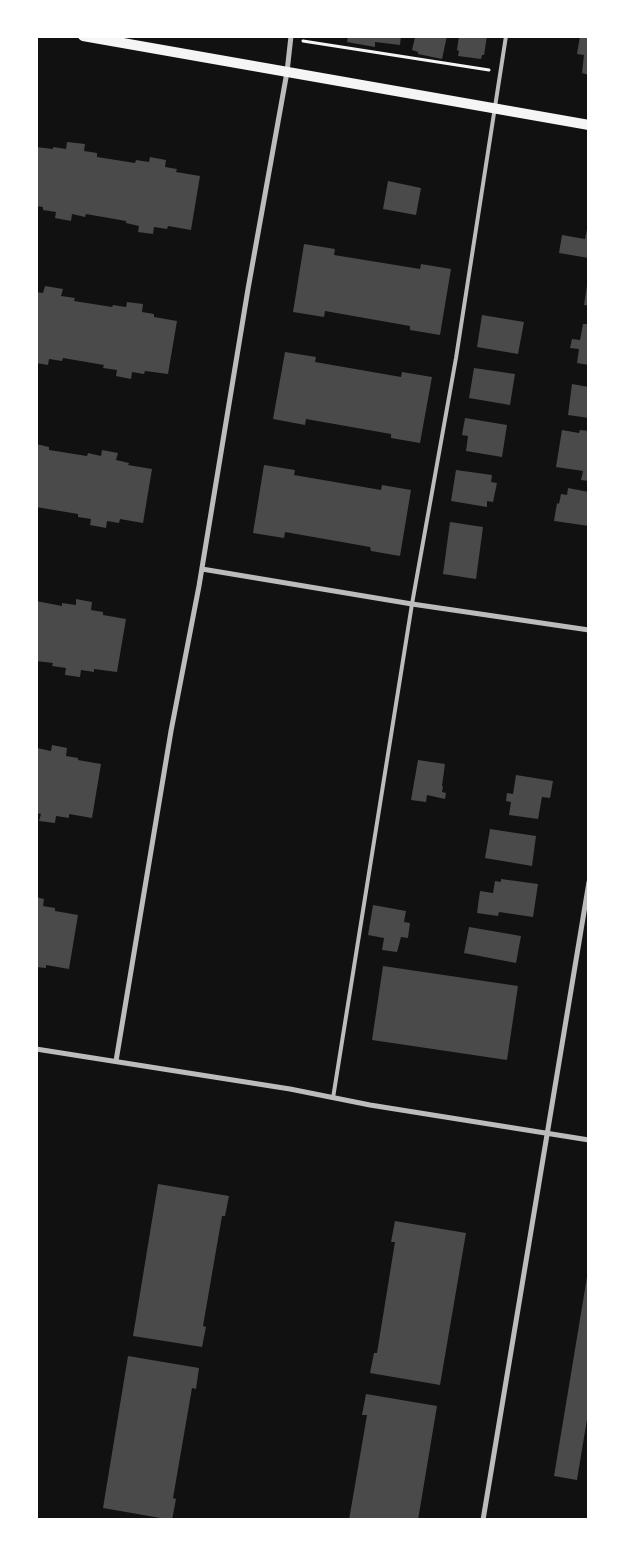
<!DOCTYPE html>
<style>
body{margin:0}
#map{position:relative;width:625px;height:1556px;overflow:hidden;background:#111;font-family:Roboto,sans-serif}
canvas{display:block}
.frame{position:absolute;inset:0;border:38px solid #fff;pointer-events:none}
</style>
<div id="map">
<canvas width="625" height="1556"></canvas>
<div class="frame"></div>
</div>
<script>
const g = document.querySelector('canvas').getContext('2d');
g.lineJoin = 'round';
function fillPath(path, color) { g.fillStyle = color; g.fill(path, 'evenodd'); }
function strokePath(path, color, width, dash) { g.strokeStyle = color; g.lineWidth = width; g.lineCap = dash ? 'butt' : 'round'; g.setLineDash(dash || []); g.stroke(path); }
const building = new Path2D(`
 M 348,36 L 401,36 L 400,45 L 375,42 L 375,47 L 347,42 Z
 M 421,36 L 447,36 L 442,59 L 418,54 L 418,52 L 412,50 L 415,37 L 421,38 Z
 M 459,36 L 487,36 L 484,55 L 482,55 L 481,59 L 458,56 L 459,51 L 457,50 Z
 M 580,36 L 589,36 L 589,75 L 582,73 L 584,55 L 577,54 Z
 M 67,142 L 85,144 L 84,151 L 97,153 L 97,157 L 135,163 L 136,160 L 149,162 L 150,157 L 166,160 L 165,167 L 177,169 L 176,172 L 200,176 L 191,230 L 168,226 L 167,229 L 154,227 L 153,234 L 138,232 L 139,226 L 126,223 L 126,221 L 86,214 L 85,217 L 72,214 L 71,221 L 55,218 L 56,212 L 43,210 L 43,207 L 36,206 L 36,147 L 53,149 L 53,147 L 66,149 Z
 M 388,181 L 421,188 L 416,215 L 383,209 Z
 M 588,225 L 589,258 L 559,253 L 562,235 L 585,239 Z
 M 304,244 L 335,249 L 334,255 L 420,269 L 421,264 L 451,269 L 440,335 L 410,330 L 410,326 L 325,311 L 324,317 L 293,312 Z
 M 588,279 L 589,279 L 589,306 L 584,305 Z
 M 45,286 L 63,289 L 61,296 L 75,298 L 74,301 L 112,307 L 113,305 L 126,307 L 127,302 L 143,304 L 142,312 L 154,314 L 154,317 L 177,321 L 168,374 L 145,371 L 144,374 L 132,372 L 131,379 L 116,376 L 117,370 L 103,368 L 104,365 L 63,358 L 62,361 L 49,359 L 48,365 L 36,363 L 36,292 L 43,293 Z
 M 482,315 L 524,322 L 518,354 L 477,347 Z
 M 583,324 L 589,324 L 589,365 L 577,363 L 579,349 L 570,348 L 572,339 L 580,340 Z
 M 285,352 L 316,357 L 315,362 L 401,377 L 402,372 L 432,377 L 420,443 L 391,438 L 391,434 L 306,419 L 305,425 L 273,419 Z
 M 474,368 L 515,374 L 510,405 L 469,398 Z
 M 572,384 L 589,387 L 589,418 L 568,415 Z
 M 465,418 L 507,425 L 502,457 L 466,451 L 468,436 L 462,435 Z
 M 562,430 L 579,433 L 580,430 L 589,431 L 589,481 L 581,480 L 583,471 L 556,467 Z
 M 36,444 L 49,447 L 49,450 L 87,456 L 88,453 L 101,456 L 102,450 L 118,453 L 116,460 L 129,463 L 128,465 L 152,469 L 143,523 L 120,519 L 119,523 L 107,521 L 106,528 L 90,525 L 91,519 L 78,517 L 78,514 L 36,507 Z
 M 264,465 L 295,470 L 294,475 L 381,490 L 382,485 L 411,490 L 400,556 L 371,551 L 370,547 L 285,532 L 284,538 L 253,533 Z
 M 456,470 L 492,475 L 491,482 L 497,483 L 493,502 L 487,501 L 487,507 L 451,501 Z
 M 568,488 L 589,492 L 589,526 L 554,521 L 557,503 L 559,504 L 561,494 L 567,495 Z
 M 450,522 L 483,527 L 476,579 L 443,574 Z
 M 76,599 L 92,602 L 91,610 L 103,612 L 103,615 L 126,619 L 117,672 L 94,669 L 94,672 L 81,670 L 80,677 L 65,675 L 66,668 L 52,666 L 53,663 L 36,661 L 36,601 L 62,606 L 62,603 L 76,605 Z
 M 52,745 L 67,748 L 66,756 L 78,758 L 78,760 L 101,764 L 92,818 L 69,814 L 69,818 L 56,816 L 55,823 L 39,821 L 41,814 L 36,813 L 36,751 L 37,748 L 51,751 Z
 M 418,760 L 445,764 L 442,786 L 443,786 L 442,792 L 446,793 L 445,799 L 427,795 L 426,802 L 411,800 Z
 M 516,775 L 553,781 L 550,798 L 542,797 L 538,819 L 509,815 L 511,802 L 506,801 L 507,793 L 513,794 Z
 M 490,829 L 536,836 L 532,866 L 485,858 Z
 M 501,879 L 538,884 L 533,917 L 499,912 L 498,916 L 477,913 L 480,891 L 493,893 L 495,881 L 501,882 Z
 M 36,897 L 44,899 L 43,906 L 55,908 L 55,911 L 78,915 L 69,969 L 46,965 L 46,968 L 36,967 Z
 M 373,905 L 406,911 L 404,922 L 410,923 L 408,938 L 401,937 L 397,952 L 382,950 L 384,938 L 368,935 Z
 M 469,927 L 521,936 L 516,963 L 464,953 Z
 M 383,966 L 518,986 L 507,1060 L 372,1040 Z
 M 158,1184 L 229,1196 L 225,1216 L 222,1216 L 203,1326 L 206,1327 L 202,1347 L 133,1336 Z
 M 395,1221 L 466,1233 L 440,1385 L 370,1373 L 374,1353 L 377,1353 L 395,1242 L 391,1242 Z
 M 588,1271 L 589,1407 L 577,1480 L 554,1476 Z
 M 128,1356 L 199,1368 L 196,1389 L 192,1388 L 173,1498 L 176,1499 L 172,1520 L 103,1508 Z
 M 366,1394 L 437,1406 L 418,1520 L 349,1520 L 367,1415 L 362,1415 Z`);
const path = new Path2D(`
 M 303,41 L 489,70`);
const service = new Path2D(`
 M 333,1098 L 412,604 L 456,358 L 506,36`);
const minor = new Path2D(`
 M 202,569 L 412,604 L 589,630
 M 36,1049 L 290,1089 L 370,1105 L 589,1140
 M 116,1061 L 171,731 L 199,586 L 248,289 L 287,72 L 291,36
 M 483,1520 L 589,882`);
const secondary = new Path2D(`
 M 83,36 L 589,125`);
fillPath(building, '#4a4a4a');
strokePath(path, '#f5f5f5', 3);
strokePath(service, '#bcbcbc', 4);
strokePath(minor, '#bcbcbc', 5);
strokePath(secondary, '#f5f5f5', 10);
</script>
